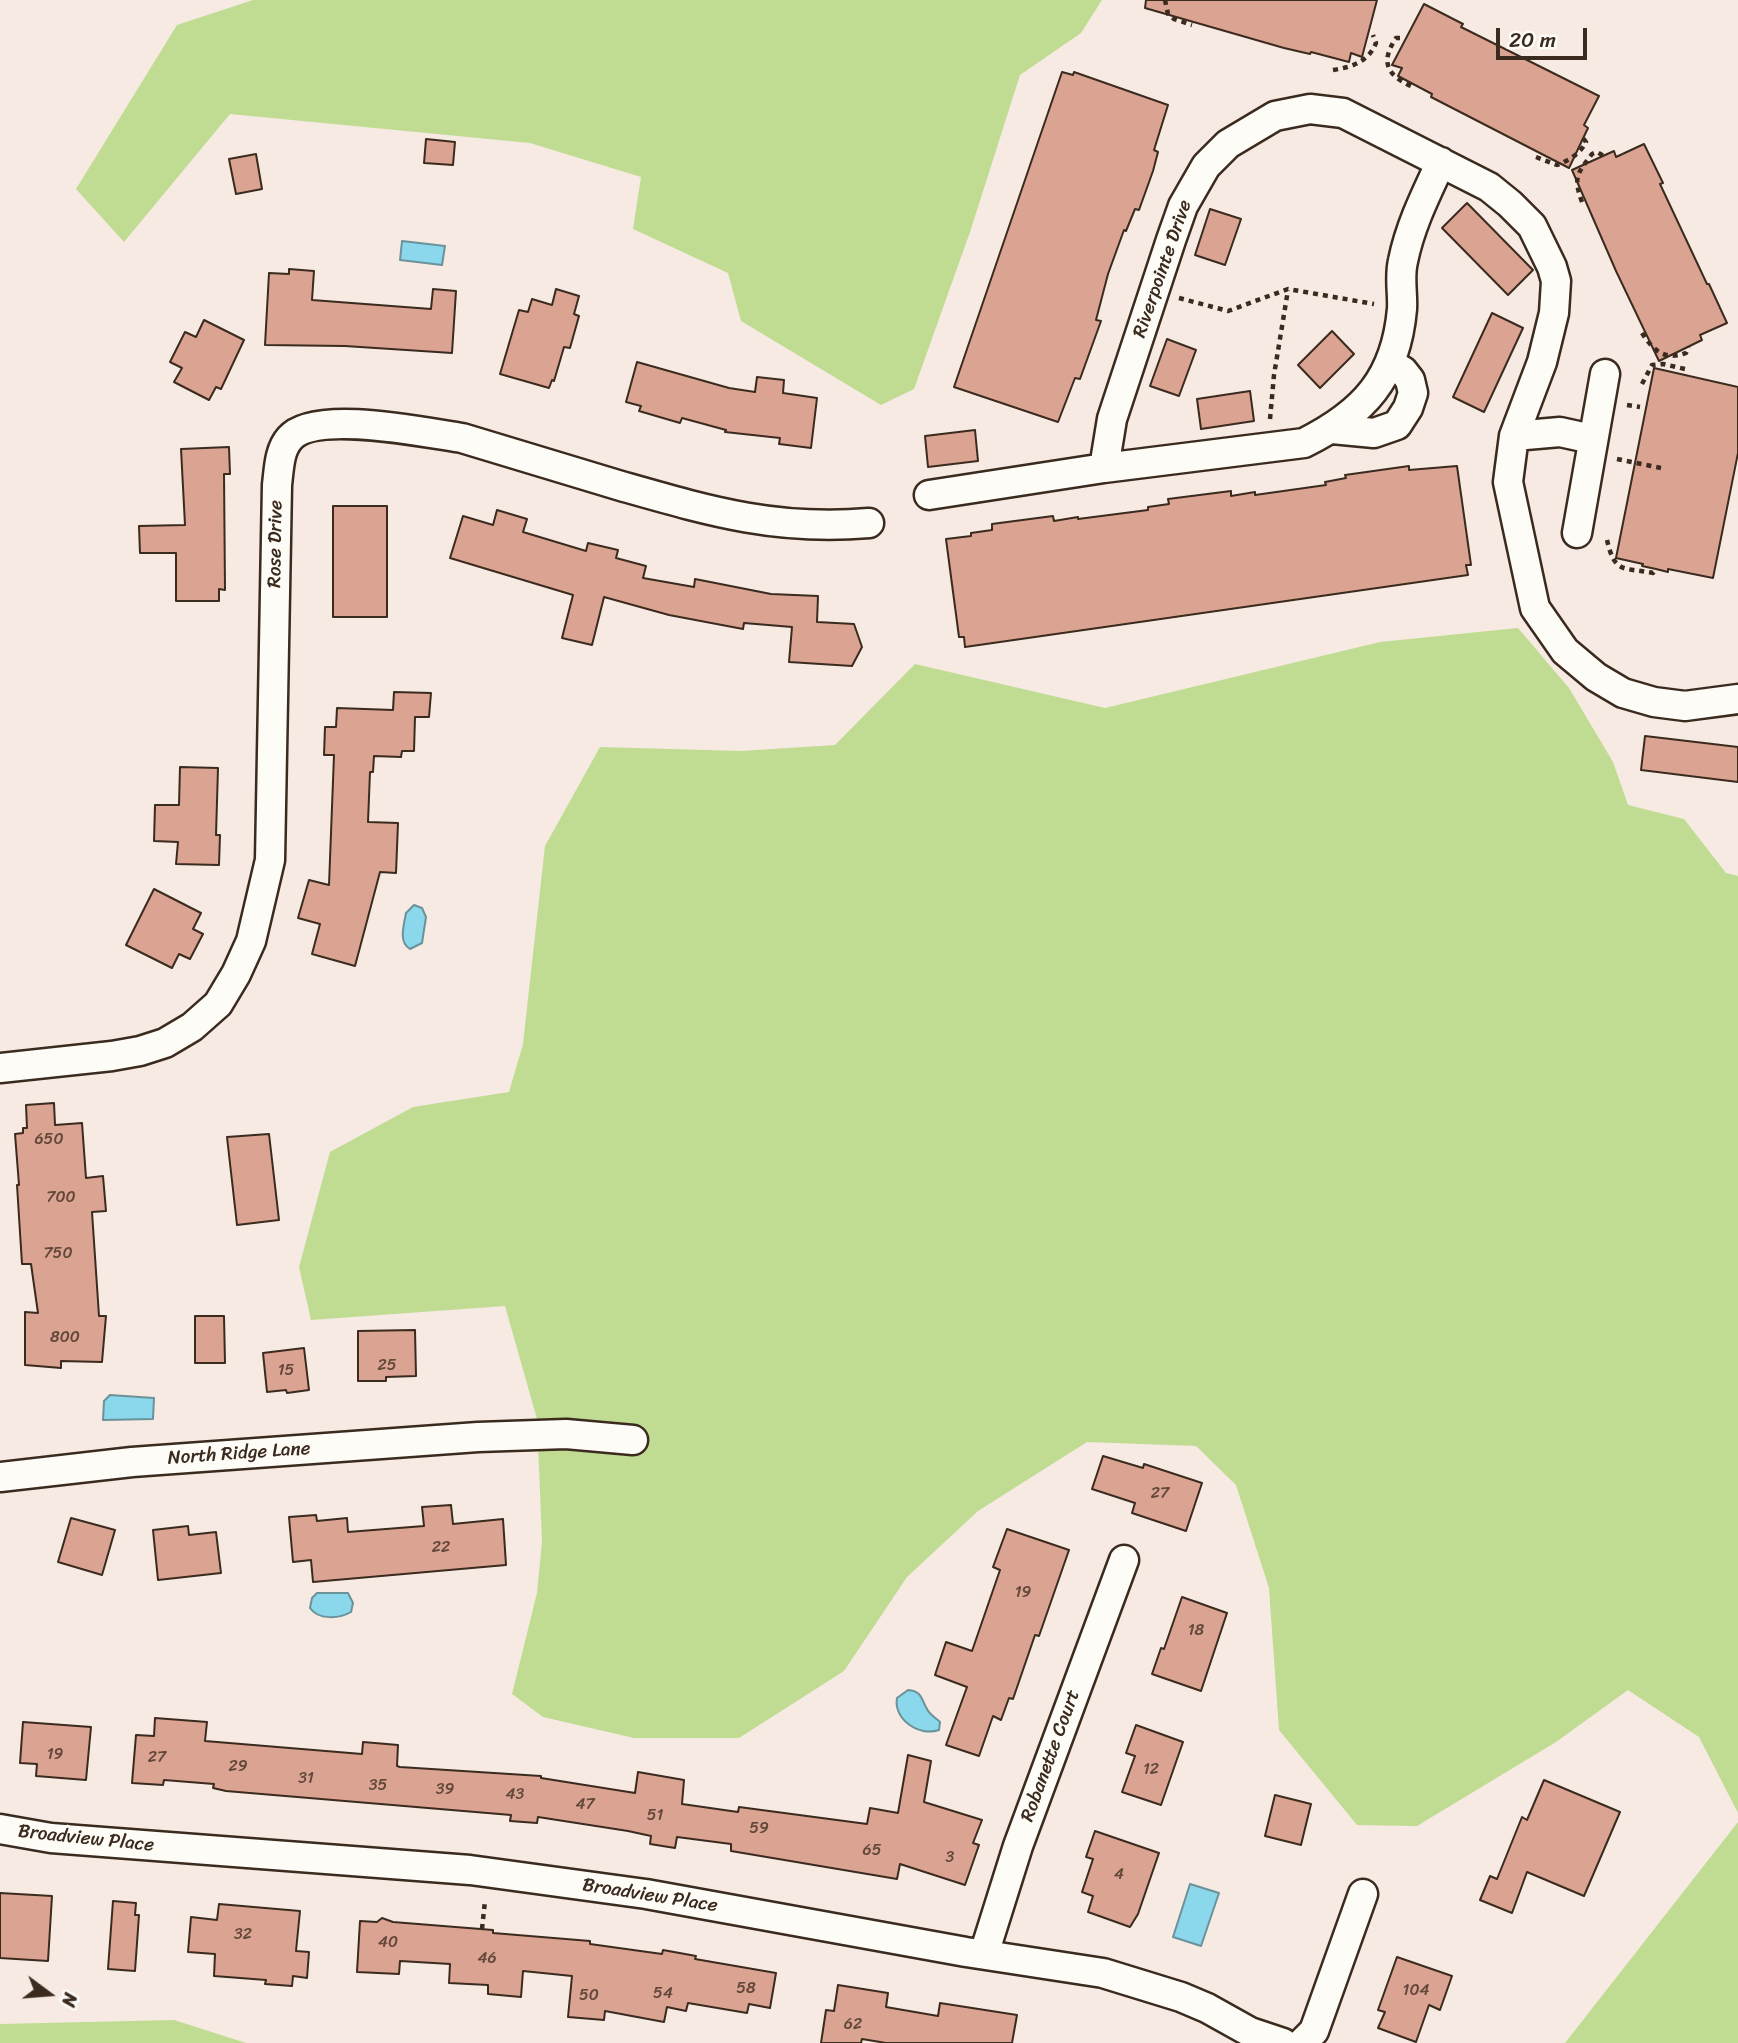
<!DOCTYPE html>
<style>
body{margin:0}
#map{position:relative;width:1738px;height:2043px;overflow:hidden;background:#f6eae3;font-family:Sriracha,sans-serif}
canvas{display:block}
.north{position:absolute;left:14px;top:1959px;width:70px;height:70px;-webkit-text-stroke:5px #fdfcf7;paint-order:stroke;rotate:106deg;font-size:19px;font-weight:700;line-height:28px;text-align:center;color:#3b2a1e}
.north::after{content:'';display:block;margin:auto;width:24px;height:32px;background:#3b2a1e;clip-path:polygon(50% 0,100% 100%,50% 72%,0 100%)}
.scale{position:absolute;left:1496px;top:28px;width:91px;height:32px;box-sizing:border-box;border:4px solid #3b2a1e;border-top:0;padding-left:9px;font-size:21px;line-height:24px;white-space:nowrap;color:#3b2a1e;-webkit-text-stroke:5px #fdfcf7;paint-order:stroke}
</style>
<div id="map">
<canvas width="1738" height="2043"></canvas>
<div class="north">N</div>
<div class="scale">20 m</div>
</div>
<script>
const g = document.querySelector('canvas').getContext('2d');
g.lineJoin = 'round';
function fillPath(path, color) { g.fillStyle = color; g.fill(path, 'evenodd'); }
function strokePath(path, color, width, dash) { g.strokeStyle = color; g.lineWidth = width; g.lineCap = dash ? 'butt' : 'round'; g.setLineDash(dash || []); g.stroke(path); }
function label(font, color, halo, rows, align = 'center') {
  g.font = font + ' Sriracha,sans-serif'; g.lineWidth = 6; g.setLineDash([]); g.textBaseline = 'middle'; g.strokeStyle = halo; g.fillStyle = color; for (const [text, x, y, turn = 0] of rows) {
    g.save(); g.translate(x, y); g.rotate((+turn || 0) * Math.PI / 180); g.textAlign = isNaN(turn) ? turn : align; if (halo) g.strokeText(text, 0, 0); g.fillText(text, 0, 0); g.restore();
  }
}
const green = new Path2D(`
 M 253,0 L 1102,0 L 1081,33 L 1020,75 L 970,232 L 914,389 L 881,405 L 741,321 L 728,273 L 633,229 L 641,177 L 530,143 L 230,114 L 124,242 L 76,189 L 177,25 Z
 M 1518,628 L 1569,688 L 1613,762 L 1628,805 L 1684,819 L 1726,873 L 1738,876 L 1738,1813 L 1699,1737 L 1628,1690 L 1556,1742 L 1417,1826 L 1357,1825 L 1279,1730 L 1269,1588 L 1236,1485 L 1196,1446 L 1087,1442 L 978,1511 L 907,1577 L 844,1671 L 739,1738 L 634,1738 L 543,1717 L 512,1694 L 537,1593 L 542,1542 L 537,1419 L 505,1306 L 311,1320 L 299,1267 L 330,1152 L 413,1107 L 509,1092 L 523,1044 L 545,846 L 600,747 L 741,751 L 835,745 L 915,664 L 1105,708 L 1380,642 Z
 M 1738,1822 L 1738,2043 L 1565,2043 Z
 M 174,2020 L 246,2043 L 0,2043 L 0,2024 Z`);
const water = new Path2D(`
 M 402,241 L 445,246 L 442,265 L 400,260 Z
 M 414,905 L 422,908 L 426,917 L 422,943 L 410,949 C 398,942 404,925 406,913 Z
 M 110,1395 L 154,1398 L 153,1419 L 103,1420 L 104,1401 Z
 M 317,1593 L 348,1593 L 353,1603 L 351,1612 C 339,1619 318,1620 310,1608 L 312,1598 Z
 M 908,1690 C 922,1691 921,1699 927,1709 C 930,1715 936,1718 940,1722 L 939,1730 C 919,1737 893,1719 897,1698 Z
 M 1190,1884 L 1219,1893 L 1201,1946 L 1173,1937 Z`);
const building = new Path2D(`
 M 1146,0 L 1377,0 L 1362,57 L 1351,53 L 1349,62 L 1311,52 L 1310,54 L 1284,48 L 1145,8 Z
 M 1424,4 L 1463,24 L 1461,27 L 1599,96 L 1584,125 L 1588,128 L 1569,168 L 1431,97 L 1432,94 L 1398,76 L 1402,68 L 1392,65 Z
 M 1062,72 L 1073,75 L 1074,72 L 1168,105 L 1154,150 L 1158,152 L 1153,171 L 1139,210 L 1135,209 L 1126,231 L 1124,230 L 1108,274 L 1096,320 L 1101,321 L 1080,379 L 1075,378 L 1058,422 L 954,387 Z
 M 426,139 L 455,142 L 453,165 L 424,163 Z
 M 1644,144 L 1663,183 L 1660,184 L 1707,284 L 1709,284 L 1727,323 L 1700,335 L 1702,340 L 1659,361 L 1616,271 L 1572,170 L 1614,151 L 1616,157 Z
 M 256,154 L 262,189 L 236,194 L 229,159 Z
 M 1467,203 L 1533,270 L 1508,295 L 1442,228 Z
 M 1210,209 L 1241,219 L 1225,265 L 1195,255 Z
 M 289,269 L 314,271 L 312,300 L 431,309 L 433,289 L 456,291 L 452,353 L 345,346 L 265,345 L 269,273 L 289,274 Z
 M 556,289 L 579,296 L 574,314 L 579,316 L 570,348 L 564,347 L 554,381 L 552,380 L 549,388 L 500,374 L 519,310 L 528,312 L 532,299 L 552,305 Z
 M 1492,313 L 1523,328 L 1484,412 L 1453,397 Z
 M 204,320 L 244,340 L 221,389 L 216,387 L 209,400 L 174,382 L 182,368 L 170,362 L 185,332 L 196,337 Z
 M 1332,331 L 1354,354 L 1320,388 L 1298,365 Z
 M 1167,339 L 1196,350 L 1179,396 L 1150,386 Z
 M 637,362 L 729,388 L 755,392 L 757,377 L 784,380 L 783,393 L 817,398 L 811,448 L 779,444 L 780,438 L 725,432 L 726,430 L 682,418 L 680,423 L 639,411 L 641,406 L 626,402 Z
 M 1654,368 L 1738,387 L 1738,453 L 1713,578 L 1668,569 L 1668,572 L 1656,569 L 1642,566 L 1643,564 L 1616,558 Z
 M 1250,391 L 1254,421 L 1201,429 L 1197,399 Z
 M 975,430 L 978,461 L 928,467 L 925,436 Z
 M 229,447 L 230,474 L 224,474 L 225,590 L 219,589 L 219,601 L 176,601 L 176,553 L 140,553 L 139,526 L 185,525 L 181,449 Z
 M 1409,466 L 1409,470 L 1457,466 L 1471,565 L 1466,565 L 1468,575 L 965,647 L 964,637 L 959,637 L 946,539 L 971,536 L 971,533 L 992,530 L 992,524 L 1053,516 L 1054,521 L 1078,517 L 1078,519 L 1148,510 L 1148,507 L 1169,504 L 1168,499 L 1231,491 L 1231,496 L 1255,492 L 1255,495 L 1326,485 L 1325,482 L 1346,478 L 1345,475 Z
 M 333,506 L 387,506 L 387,617 L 333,617 Z
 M 497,510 L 527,519 L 523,532 L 586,551 L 588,543 L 618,550 L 616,558 L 646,566 L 643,578 L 694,587 L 695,579 L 771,594 L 818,596 L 817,622 L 854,624 L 862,647 L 852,666 L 789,662 L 792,627 L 744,623 L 743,629 L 669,615 L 604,597 L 592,645 L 562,638 L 573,595 L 450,558 L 463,516 L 493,525 Z
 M 394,692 L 431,693 L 429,717 L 415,717 L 414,751 L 402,751 L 401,757 L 374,756 L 373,772 L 370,772 L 368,822 L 398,823 L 396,873 L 380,872 L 355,966 L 312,954 L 320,924 L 298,918 L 309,880 L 329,885 L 334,755 L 324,755 L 325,727 L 336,727 L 337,708 L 393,710 Z
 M 1645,736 L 1738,747 L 1738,782 L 1641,770 Z
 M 180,767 L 218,768 L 216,835 L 220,835 L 219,865 L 176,864 L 178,842 L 154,841 L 155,805 L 179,805 Z
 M 154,889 L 201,913 L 193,929 L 203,934 L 190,959 L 179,954 L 172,968 L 126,945 Z
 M 54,1103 L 55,1125 L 82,1123 L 86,1178 L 103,1176 L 106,1211 L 92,1212 L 99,1316 L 106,1316 L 102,1362 L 61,1361 L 61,1368 L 25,1365 L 25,1312 L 38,1313 L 31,1264 L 22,1264 L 17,1185 L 19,1185 L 15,1134 L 23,1133 L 23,1128 L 27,1128 L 26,1105 Z
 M 269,1134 L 279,1220 L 237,1225 L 227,1137 Z
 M 195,1316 L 224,1316 L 225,1363 L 195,1363 Z
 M 415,1330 L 416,1376 L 386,1377 L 386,1381 L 358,1381 L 358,1331 Z
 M 304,1348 L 309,1390 L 287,1393 L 286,1390 L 267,1392 L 263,1353 Z
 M 1103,1456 L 1143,1468 L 1144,1464 L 1202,1483 L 1186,1531 L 1132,1513 L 1135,1503 L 1092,1489 Z
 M 451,1505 L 453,1524 L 503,1519 L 506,1565 L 313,1582 L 311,1560 L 293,1562 L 289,1517 L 316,1515 L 317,1521 L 347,1518 L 348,1532 L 424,1526 L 422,1507 Z
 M 71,1518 L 115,1530 L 102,1575 L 58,1562 Z
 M 188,1526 L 189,1535 L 216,1532 L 221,1573 L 158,1580 L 153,1530 Z
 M 1007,1529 L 1069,1550 L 1039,1636 L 1035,1635 L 1013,1699 L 1009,1698 L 1001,1720 L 993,1716 L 979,1756 L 946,1745 L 967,1687 L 935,1675 L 946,1642 L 972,1651 L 1000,1570 L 993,1567 Z
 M 1182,1597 L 1227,1613 L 1201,1691 L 1152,1674 L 1161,1648 L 1164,1649 Z
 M 155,1718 L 207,1722 L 205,1741 L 362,1754 L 363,1742 L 398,1745 L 397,1766 L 400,1767 L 541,1776 L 541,1778 L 635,1793 L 638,1772 L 684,1780 L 682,1804 L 738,1812 L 739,1807 L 867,1824 L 870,1808 L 898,1813 L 908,1755 L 931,1761 L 924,1802 L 982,1820 L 973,1843 L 979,1845 L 965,1885 L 900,1864 L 897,1879 L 731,1851 L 731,1844 L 677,1837 L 675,1848 L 650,1844 L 651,1836 L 628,1831 L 538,1817 L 537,1823 L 510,1821 L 511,1815 L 226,1791 L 213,1788 L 214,1784 L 164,1780 L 163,1785 L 132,1783 L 136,1735 L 154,1736 Z
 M 23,1722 L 91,1727 L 86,1780 L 36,1776 L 37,1764 L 20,1763 Z
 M 1136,1725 L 1183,1742 L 1161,1805 L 1122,1792 L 1135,1756 L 1126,1753 Z
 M 1544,1780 L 1620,1812 L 1584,1896 L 1527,1872 L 1512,1913 L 1480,1900 L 1490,1876 L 1497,1879 L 1522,1817 L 1527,1820 Z
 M 1275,1795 L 1311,1804 L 1301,1845 L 1265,1836 Z
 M 1095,1831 L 1159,1853 L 1138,1914 L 1130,1927 L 1088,1912 L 1093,1896 L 1082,1892 L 1093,1859 L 1086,1857 Z
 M 0,1893 L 52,1896 L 48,1961 L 0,1958 Z
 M 113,1901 L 136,1903 L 135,1915 L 139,1915 L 135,1971 L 108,1969 Z
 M 219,1904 L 300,1911 L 296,1951 L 309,1952 L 307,1978 L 293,1976 L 292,1986 L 265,1984 L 266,1980 L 214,1976 L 215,1954 L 188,1952 L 191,1917 L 217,1920 Z
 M 382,1918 L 393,1922 L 493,1930 L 493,1933 L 590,1941 L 590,1944 L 662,1954 L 663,1950 L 696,1956 L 695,1959 L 776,1973 L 770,2008 L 749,2004 L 747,2013 L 688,2003 L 686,2011 L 667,2007 L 664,2022 L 605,2011 L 604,2020 L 568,2017 L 572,1976 L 523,1971 L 521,1997 L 488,1994 L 488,1985 L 449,1983 L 450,1964 L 400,1961 L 399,1974 L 357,1972 L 360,1921 L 377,1922 Z
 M 1397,1957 L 1452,1976 L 1440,2010 L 1429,2005 L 1416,2042 L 1378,2028 L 1385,2012 L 1378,2010 Z
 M 838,1985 L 888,1993 L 886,2007 L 938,2016 L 940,2003 L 1017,2015 L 1012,2043 L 886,2043 L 862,2039 L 861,2043 L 821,2043 L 826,2010 L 834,2011 Z`);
const path = new Path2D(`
 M 1165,0 L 1168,14 L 1174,19 L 1192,25
 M 1400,38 L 1396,38 C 1380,62 1387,75 1411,86
 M 1333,70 C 1352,67 1368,62 1376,43 L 1373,35
 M 1536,157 L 1557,165 C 1568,161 1581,153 1586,142 L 1583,138
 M 1582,202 C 1573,177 1577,174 1592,154 L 1597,152 L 1604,156
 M 1179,298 L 1228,311 L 1288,289 L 1374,304
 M 1642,333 C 1653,350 1664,361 1686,353 L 1689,347
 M 1642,384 L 1652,365 L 1663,364 L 1685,369 L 1684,374
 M 1627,405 L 1640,407
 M 1270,419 L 1274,375 L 1288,290
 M 1617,459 L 1661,468
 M 1607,540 C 1615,574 1622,567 1653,573 L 1656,569
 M 482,1929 L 485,1901`);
const minor = new Path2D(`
 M 1332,429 L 1374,433 L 1397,425 L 1408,408 L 1413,393 L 1410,380 L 1403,371 L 1391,364
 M 1514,436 L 1560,432 L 1592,439
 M 1104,468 L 1112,419 L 1171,240 L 1183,206 L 1206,166 L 1228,144 L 1275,116 L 1310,109 L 1343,113 L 1489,187 L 1510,204 L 1532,226 L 1552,267 L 1556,281 L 1554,313 L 1542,362 L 1514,436 L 1508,482 L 1535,608 L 1565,651 L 1596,677 L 1623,693 L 1654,702 L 1685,706 L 1738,699
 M 929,495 L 1104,468 L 1304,443 C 1364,413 1396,378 1402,309 C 1403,294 1399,277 1403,261 C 1410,226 1426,194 1441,162
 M 1577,533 L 1605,374
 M 0,1068 L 112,1056 L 140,1051 L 165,1043 L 192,1027 L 218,1004 L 236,974 L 251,941 L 270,860 L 277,485 C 279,469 279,450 290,438 C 315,409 427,433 462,438 C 515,454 568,470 621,486 C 709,511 776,531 869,523
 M 0,1477 L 132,1462 L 478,1437 L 566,1434 L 633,1440
 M 0,1829 L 51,1838 L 470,1870 L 646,1894 L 966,1952 L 1103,1973 L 1181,1997 L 1207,2008 L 1250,2032 L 1283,2043
 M 984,1954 L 1018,1846 L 1124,1560
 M 1302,2043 L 1314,2031 L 1363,1894`);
const numberNames = [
 ["650",49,1140],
 ["700",61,1198],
 ["750",58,1254],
 ["800",65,1338],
 ["25",387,1366],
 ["15",286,1371],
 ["27",1160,1494],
 ["22",441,1548],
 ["19",1023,1593],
 ["18",1196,1631],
 ["19",55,1755],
 ["27",157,1758],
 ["29",238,1767],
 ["12",1151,1770],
 ["31",306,1779],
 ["35",378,1786],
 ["39",445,1790],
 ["43",515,1795],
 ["47",585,1805],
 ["51",655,1816],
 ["59",759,1829],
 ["65",872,1851],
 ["3",950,1858],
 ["4",1119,1875],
 ["32",243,1935],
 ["40",388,1943],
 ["46",487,1959],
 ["58",746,1989],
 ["104",1416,1991],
 ["54",663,1994],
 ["50",589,1996],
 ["62",853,2025]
];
const streetNames = [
 ["Riverpointe Drive",1163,269,-71],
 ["Rose Drive",276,544,-89],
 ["North Ridge Lane",239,1454,-4],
 ["Robanette Court",1051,1756,-70],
 ["Broadview Place",86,1839,6],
 ["Broadview Place",650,1896,9]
];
fillPath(green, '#c0db92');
fillPath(water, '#8bd7eb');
strokePath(water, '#6b9299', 2);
fillPath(building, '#dba492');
strokePath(building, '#3b2a1e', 2);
strokePath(minor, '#3b2a1e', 33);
strokePath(path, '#3b2a1e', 4.5, [5, 5]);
strokePath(minor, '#fdfcf7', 28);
label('16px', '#63483b', null, numberNames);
label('19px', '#3b2a1e', '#fdfcf7', streetNames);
</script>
